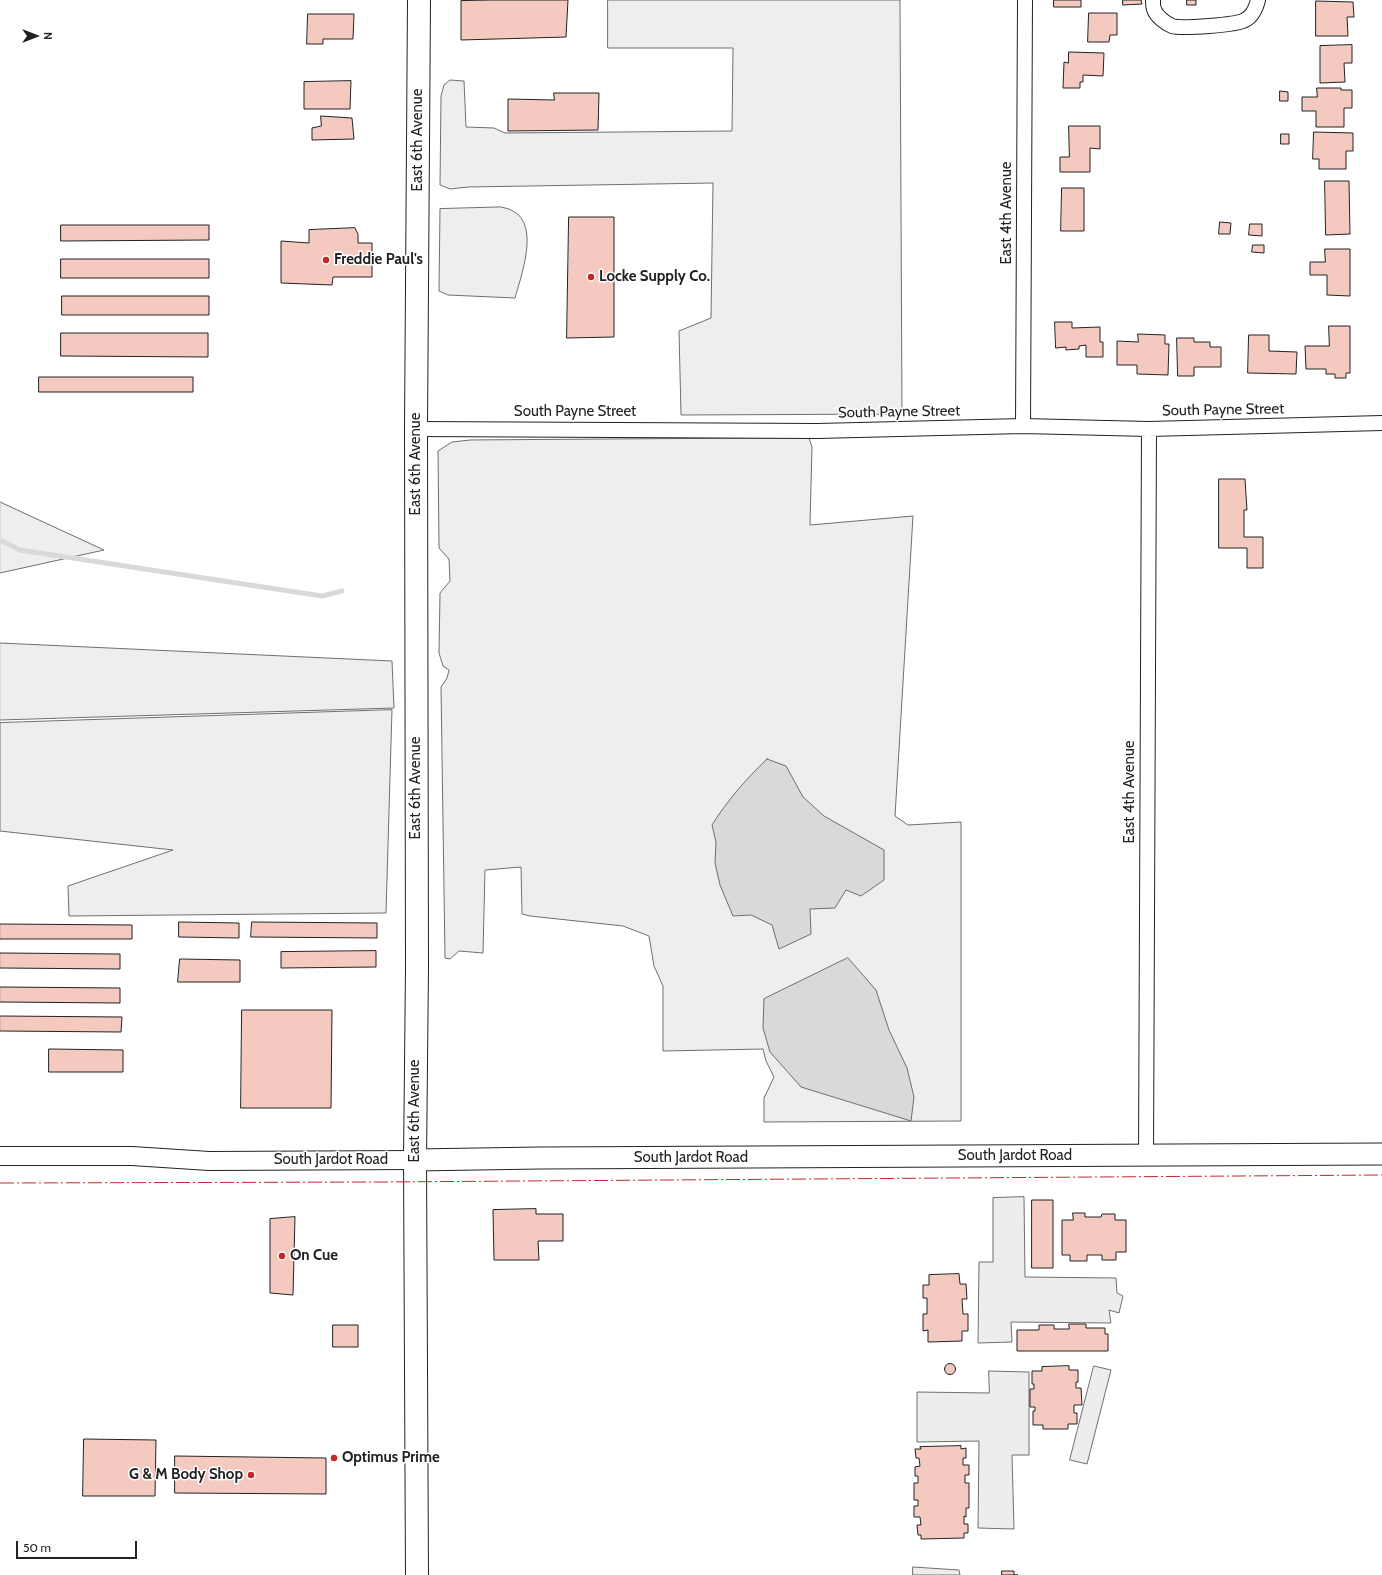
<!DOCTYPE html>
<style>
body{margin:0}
#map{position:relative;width:1382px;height:1575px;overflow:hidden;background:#fff;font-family:Cabin,sans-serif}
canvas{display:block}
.north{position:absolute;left:16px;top:16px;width:40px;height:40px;-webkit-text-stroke:3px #fff;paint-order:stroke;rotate:90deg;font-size:11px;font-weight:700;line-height:16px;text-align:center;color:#222}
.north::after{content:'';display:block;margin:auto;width:14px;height:18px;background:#222;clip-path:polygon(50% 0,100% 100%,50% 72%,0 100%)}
.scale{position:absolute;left:16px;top:1541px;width:121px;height:18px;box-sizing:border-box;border:2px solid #222;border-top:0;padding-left:5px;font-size:12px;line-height:14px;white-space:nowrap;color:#222;-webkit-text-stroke:3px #fff;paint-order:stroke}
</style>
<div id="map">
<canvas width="1382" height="1575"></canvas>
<div class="north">N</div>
<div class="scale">50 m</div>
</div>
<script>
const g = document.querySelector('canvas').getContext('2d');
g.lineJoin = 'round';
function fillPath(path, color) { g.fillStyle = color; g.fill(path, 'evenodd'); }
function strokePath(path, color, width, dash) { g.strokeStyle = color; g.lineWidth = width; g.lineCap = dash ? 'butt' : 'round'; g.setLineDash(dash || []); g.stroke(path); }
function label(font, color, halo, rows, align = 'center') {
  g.font = font + ' Cabin,sans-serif'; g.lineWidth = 3; g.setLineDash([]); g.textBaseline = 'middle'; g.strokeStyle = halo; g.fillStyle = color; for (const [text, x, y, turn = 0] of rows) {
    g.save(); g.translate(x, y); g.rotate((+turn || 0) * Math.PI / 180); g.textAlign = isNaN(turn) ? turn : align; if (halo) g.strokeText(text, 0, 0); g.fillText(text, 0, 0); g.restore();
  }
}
const green = new Path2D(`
 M 608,0 L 900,0 L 902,414 L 681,415 L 679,331 L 711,318 L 713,183 L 468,187 L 450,189 L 440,185 L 441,96 L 444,85 L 450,80 L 464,81 L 466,127 L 494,128 L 505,133 L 732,131 L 733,48 L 608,48 Z
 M 501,207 C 505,208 510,209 513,211 C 540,225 521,276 515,298 L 448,295 L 439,291 L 440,209 Z
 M 809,438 L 812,447 L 810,525 L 913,516 L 895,816 L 908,825 L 961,822 L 961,1121 L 764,1122 L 764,1098 L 774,1077 L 766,1061 L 763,1049 L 663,1051 L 663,986 L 654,966 L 649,936 L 623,926 L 530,916 L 522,914 L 521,867 L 485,870 L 483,953 L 459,951 L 450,959 L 445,958 L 441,687 L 447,678 L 449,670 L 443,666 L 439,653 L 440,593 L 450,581 L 449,559 L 439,548 L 438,451 L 452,442 L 470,440 Z
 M 0,502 L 104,550 L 0,573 Z
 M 0,643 L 392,661 L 394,708 L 0,720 Z
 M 392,710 L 386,913 L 69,916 L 68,886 L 173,850 L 0,831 L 0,723 Z`);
const parking = new Path2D(`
 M 1024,1197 L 1025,1277 L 1116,1278 L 1117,1293 L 1123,1296 L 1119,1313 L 1109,1310 L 1111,1323 L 1011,1322 L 1012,1342 L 978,1343 L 979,1262 L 993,1262 L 993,1198 Z
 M 1094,1366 L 1111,1370 L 1087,1464 L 1070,1460 Z
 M 989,1371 L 1029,1372 L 1029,1455 L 1012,1455 L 1014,1529 L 978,1528 L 979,1441 L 917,1442 L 917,1392 L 989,1393 Z
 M 913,1567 L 959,1570 L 960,1575 L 913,1575 Z`);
const water = new Path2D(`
 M 767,759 L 786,766 L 803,797 L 824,816 L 884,850 L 884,880 L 861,896 L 846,890 L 835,908 L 810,909 L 811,934 L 779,949 L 772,925 L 751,915 L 733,916 L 720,885 L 715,863 L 716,842 L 712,825 C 727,801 746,779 767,759 Z
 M 848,958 L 876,990 L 889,1030 L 907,1068 L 914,1097 L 911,1121 L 801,1087 L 770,1052 L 763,1028 L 764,999 Z`);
const stream = new Path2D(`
 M 0,540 L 20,550 L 322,596 L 342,591`);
const building = new Path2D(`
 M 492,0 L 568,0 L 566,37 L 461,40 L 461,1 Z
 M 1054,0 L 1081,0 L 1081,7 L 1054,7 Z
 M 1123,0 L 1141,0 L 1142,4 L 1123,5 Z
 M 1187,0 L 1196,0 L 1196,5 L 1187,5 Z
 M 1316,1 L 1353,2 L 1354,17 L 1347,17 L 1348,36 L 1316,36 Z
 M 1089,13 L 1117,13 L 1117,35 L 1110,35 L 1109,42 L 1088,42 Z
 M 308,14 L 354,14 L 353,39 L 323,39 L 323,44 L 307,44 Z
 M 1352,45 L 1352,63 L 1344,63 L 1345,82 L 1320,83 L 1320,46 Z
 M 1069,52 L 1104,53 L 1103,76 L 1083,75 L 1083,82 L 1080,82 L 1080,88 L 1063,88 L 1064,62 L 1068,63 Z
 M 351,81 L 350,109 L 304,109 L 304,82 Z
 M 1317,88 L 1341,88 L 1341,90 L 1352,90 L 1352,108 L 1344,108 L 1344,127 L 1316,127 L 1316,111 L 1302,111 L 1302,97 L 1317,97 Z
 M 1280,91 L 1288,92 L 1288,101 L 1280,101 Z
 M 554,93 L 599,93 L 598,130 L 508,131 L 508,99 L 554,100 Z
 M 321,116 L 352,118 L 354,139 L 312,140 L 312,128 L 321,126 Z
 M 1069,126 L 1100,126 L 1100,149 L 1090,148 L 1090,172 L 1060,172 L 1060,157 L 1069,157 Z
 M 1314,132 L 1353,133 L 1353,151 L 1346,151 L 1346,169 L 1319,169 L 1319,159 L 1313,159 Z
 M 1281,134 L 1289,134 L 1289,144 L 1281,144 Z
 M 1325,181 L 1349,181 L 1350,234 L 1326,235 Z
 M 1062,188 L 1084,188 L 1084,231 L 1061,231 Z
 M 569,217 L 614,217 L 614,337 L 567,338 Z
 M 1220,222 L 1231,223 L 1230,234 L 1219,234 Z
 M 1250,224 L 1262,224 L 1262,236 L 1249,235 Z
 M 61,225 L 209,225 L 209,240 L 61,241 Z
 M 355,228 L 358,234 L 358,243 L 372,243 L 372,277 L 333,277 L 332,285 L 281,283 L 281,241 L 309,243 L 309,230 Z
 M 1253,245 L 1264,245 L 1264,253 L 1252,252 Z
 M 1325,249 L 1350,249 L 1350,296 L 1327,295 L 1327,275 L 1310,275 L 1310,262 L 1325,262 Z
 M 61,259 L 209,259 L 209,278 L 61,278 Z
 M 62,296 L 209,296 L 209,315 L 62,315 Z
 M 1055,322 L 1072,322 L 1072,328 L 1100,327 L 1100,342 L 1103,342 L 1103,357 L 1086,357 L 1086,345 L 1079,346 L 1079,349 L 1066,350 L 1066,347 L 1056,348 Z
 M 1329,326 L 1350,326 L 1350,373 L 1346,373 L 1346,378 L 1335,378 L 1335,374 L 1326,374 L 1326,369 L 1306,369 L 1305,346 L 1329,346 Z
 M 61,333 L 208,333 L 208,357 L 61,356 Z
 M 1138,334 L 1165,335 L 1165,344 L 1169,344 L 1168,375 L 1137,374 L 1137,365 L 1117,365 L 1117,341 L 1138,342 Z
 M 1249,335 L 1269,335 L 1269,351 L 1297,352 L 1296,374 L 1248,373 Z
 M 1177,338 L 1194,338 L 1194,342 L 1210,342 L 1210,347 L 1221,347 L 1221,367 L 1194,367 L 1194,376 L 1178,376 Z
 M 39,377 L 193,377 L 193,392 L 39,392 Z
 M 1219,479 L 1245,479 L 1247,510 L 1244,510 L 1244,537 L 1263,537 L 1263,568 L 1247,568 L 1247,548 L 1219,548 Z
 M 179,922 L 239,923 L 239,938 L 179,937 Z
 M 252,922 L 377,923 L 377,938 L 251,937 Z
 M 0,924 L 132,925 L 132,939 L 0,939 Z
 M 376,951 L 376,967 L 281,968 L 281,952 Z
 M 0,953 L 120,954 L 120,969 L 0,968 Z
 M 180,959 L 240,960 L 240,982 L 178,982 Z
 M 0,987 L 120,988 L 120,1003 L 0,1002 Z
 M 242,1010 L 332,1010 L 331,1108 L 241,1108 Z
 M 0,1016 L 122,1017 L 121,1032 L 0,1031 Z
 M 49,1049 L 123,1050 L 123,1072 L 49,1072 Z
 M 1032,1200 L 1053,1200 L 1053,1268 L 1032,1268 Z
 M 536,1209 L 536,1214 L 563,1214 L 563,1241 L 538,1241 L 539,1260 L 494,1260 L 493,1210 Z
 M 1073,1213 L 1085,1213 L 1085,1217 L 1101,1217 L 1102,1214 L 1115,1214 L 1115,1220 L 1126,1220 L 1126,1252 L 1116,1252 L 1116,1260 L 1102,1260 L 1102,1255 L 1087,1255 L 1087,1261 L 1070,1261 L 1070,1255 L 1062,1255 L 1062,1220 L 1073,1220 Z
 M 295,1217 L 293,1295 L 270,1293 L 270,1219 Z
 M 959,1274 L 960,1284 L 966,1284 L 967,1299 L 962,1299 L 963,1314 L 968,1314 L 968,1331 L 962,1331 L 962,1341 L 928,1342 L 928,1330 L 923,1331 L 923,1314 L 927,1314 L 927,1298 L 923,1298 L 923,1285 L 929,1285 L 929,1275 Z
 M 1069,1324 L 1086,1324 L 1086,1328 L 1105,1328 L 1105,1334 L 1108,1334 L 1108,1351 L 1017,1351 L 1017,1330 L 1039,1330 L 1039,1325 L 1054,1325 L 1054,1329 L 1069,1329 Z
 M 333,1325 L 358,1325 L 358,1347 L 333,1347 Z
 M944.5 1369a5.5 5.5 0 1 1 11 0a5.5 5.5 0 1 1-11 0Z
 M 1069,1366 L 1069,1370 L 1078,1370 L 1078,1382 L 1076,1382 L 1076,1388 L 1081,1388 L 1082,1405 L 1074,1405 L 1074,1413 L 1077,1413 L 1077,1424 L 1068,1424 L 1068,1429 L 1043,1429 L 1043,1425 L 1033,1425 L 1033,1411 L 1035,1411 L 1035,1407 L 1030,1407 L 1030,1389 L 1034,1389 L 1034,1384 L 1032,1384 L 1032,1371 L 1042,1371 L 1042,1367 Z
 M 84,1439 L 156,1440 L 155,1496 L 83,1496 Z
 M 961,1446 L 961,1449 L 966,1448 L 966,1458 L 963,1458 L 963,1465 L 969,1465 L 969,1475 L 965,1475 L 965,1483 L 969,1483 L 969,1508 L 966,1508 L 966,1517 L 964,1516 L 964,1524 L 968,1524 L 968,1533 L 964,1533 L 964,1538 L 921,1539 L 921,1535 L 918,1535 L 917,1525 L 921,1525 L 920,1517 L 914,1517 L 914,1506 L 918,1506 L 918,1500 L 914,1500 L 914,1483 L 918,1483 L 918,1476 L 915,1476 L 915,1467 L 920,1466 L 919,1458 L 916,1458 L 915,1449 L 921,1449 L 920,1447 Z
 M 175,1456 L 326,1458 L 326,1494 L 175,1493 Z
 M 1002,1571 L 1014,1571 L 1014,1575 L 1018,1575 L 1002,1575 Z`);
const minor = new Path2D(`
 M 1153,0 C 1153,3 1153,7 1154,9 C 1156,16 1165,23 1172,26 C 1181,29 1237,25 1245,20 C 1253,16 1256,8 1258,0
 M 1023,426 L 1025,0
 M 416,429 L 817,431 L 1023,426 L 1149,429 L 1382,423
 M 1146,1155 L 1149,429`);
const tertiary = new Path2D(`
 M 0,1156 L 132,1156 L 209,1161 L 415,1160`);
const secondary = new Path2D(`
 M 415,1160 L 540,1158 L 1382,1154`);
const primary = new Path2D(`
 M 417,1575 L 415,1160 L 417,968 L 416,429 L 419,0`);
const power = new Path2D(`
 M 0,1183 L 381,1182 L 1382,1175`);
const markers = [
 [326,260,4,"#c62828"],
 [591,277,4,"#c62828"],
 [282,1256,4,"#c62828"],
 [334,1458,4,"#c62828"],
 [251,1475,4,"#c62828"]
];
const streetNames = [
 ["East 6th Avenue",418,140,-90],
 ["East 4th Avenue",1007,213,-90],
 ["South Payne Street",1223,410,-1],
 ["South Payne Street",575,412],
 ["South Payne Street",899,412,-1],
 ["East 6th Avenue",416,464,-90],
 ["East 6th Avenue",416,788,-90],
 ["East 4th Avenue",1130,792,-90],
 ["East 6th Avenue",415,1111,-90],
 ["South Jardot Road",1015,1156],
 ["South Jardot Road",691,1158],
 ["South Jardot Road",331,1160]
];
const poiNames = [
 ["Freddie Paul's",334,260],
 ["Locke Supply Co.",599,277],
 ["On Cue",290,1256],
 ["Optimus Prime",342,1458],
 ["G & M Body Shop",243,1475,"right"]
];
fillPath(green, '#eee');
strokePath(green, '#6f6f6f', 1);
fillPath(parking, '#ededed');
strokePath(parking, '#6f6f6f', 1);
fillPath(water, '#d9d9d9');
strokePath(water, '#6f6f6f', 1);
strokePath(stream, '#d9d9d9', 5);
fillPath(building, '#f3c9c0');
strokePath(building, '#222', 1);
strokePath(minor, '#222', 16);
strokePath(tertiary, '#222', 20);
strokePath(secondary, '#222', 23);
strokePath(primary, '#222', 24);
strokePath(minor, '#fff', 14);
strokePath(tertiary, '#fff', 18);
strokePath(secondary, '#fff', 21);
strokePath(primary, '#fff', 22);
strokePath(power, '#c62828', 1, [14, 3, 2, 3]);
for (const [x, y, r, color] of markers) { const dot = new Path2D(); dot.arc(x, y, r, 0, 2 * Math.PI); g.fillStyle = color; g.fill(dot); strokePath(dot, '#fff', 1.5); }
label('15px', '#222', '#fff', streetNames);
label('bold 15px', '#222', '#fff', poiNames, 'left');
</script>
